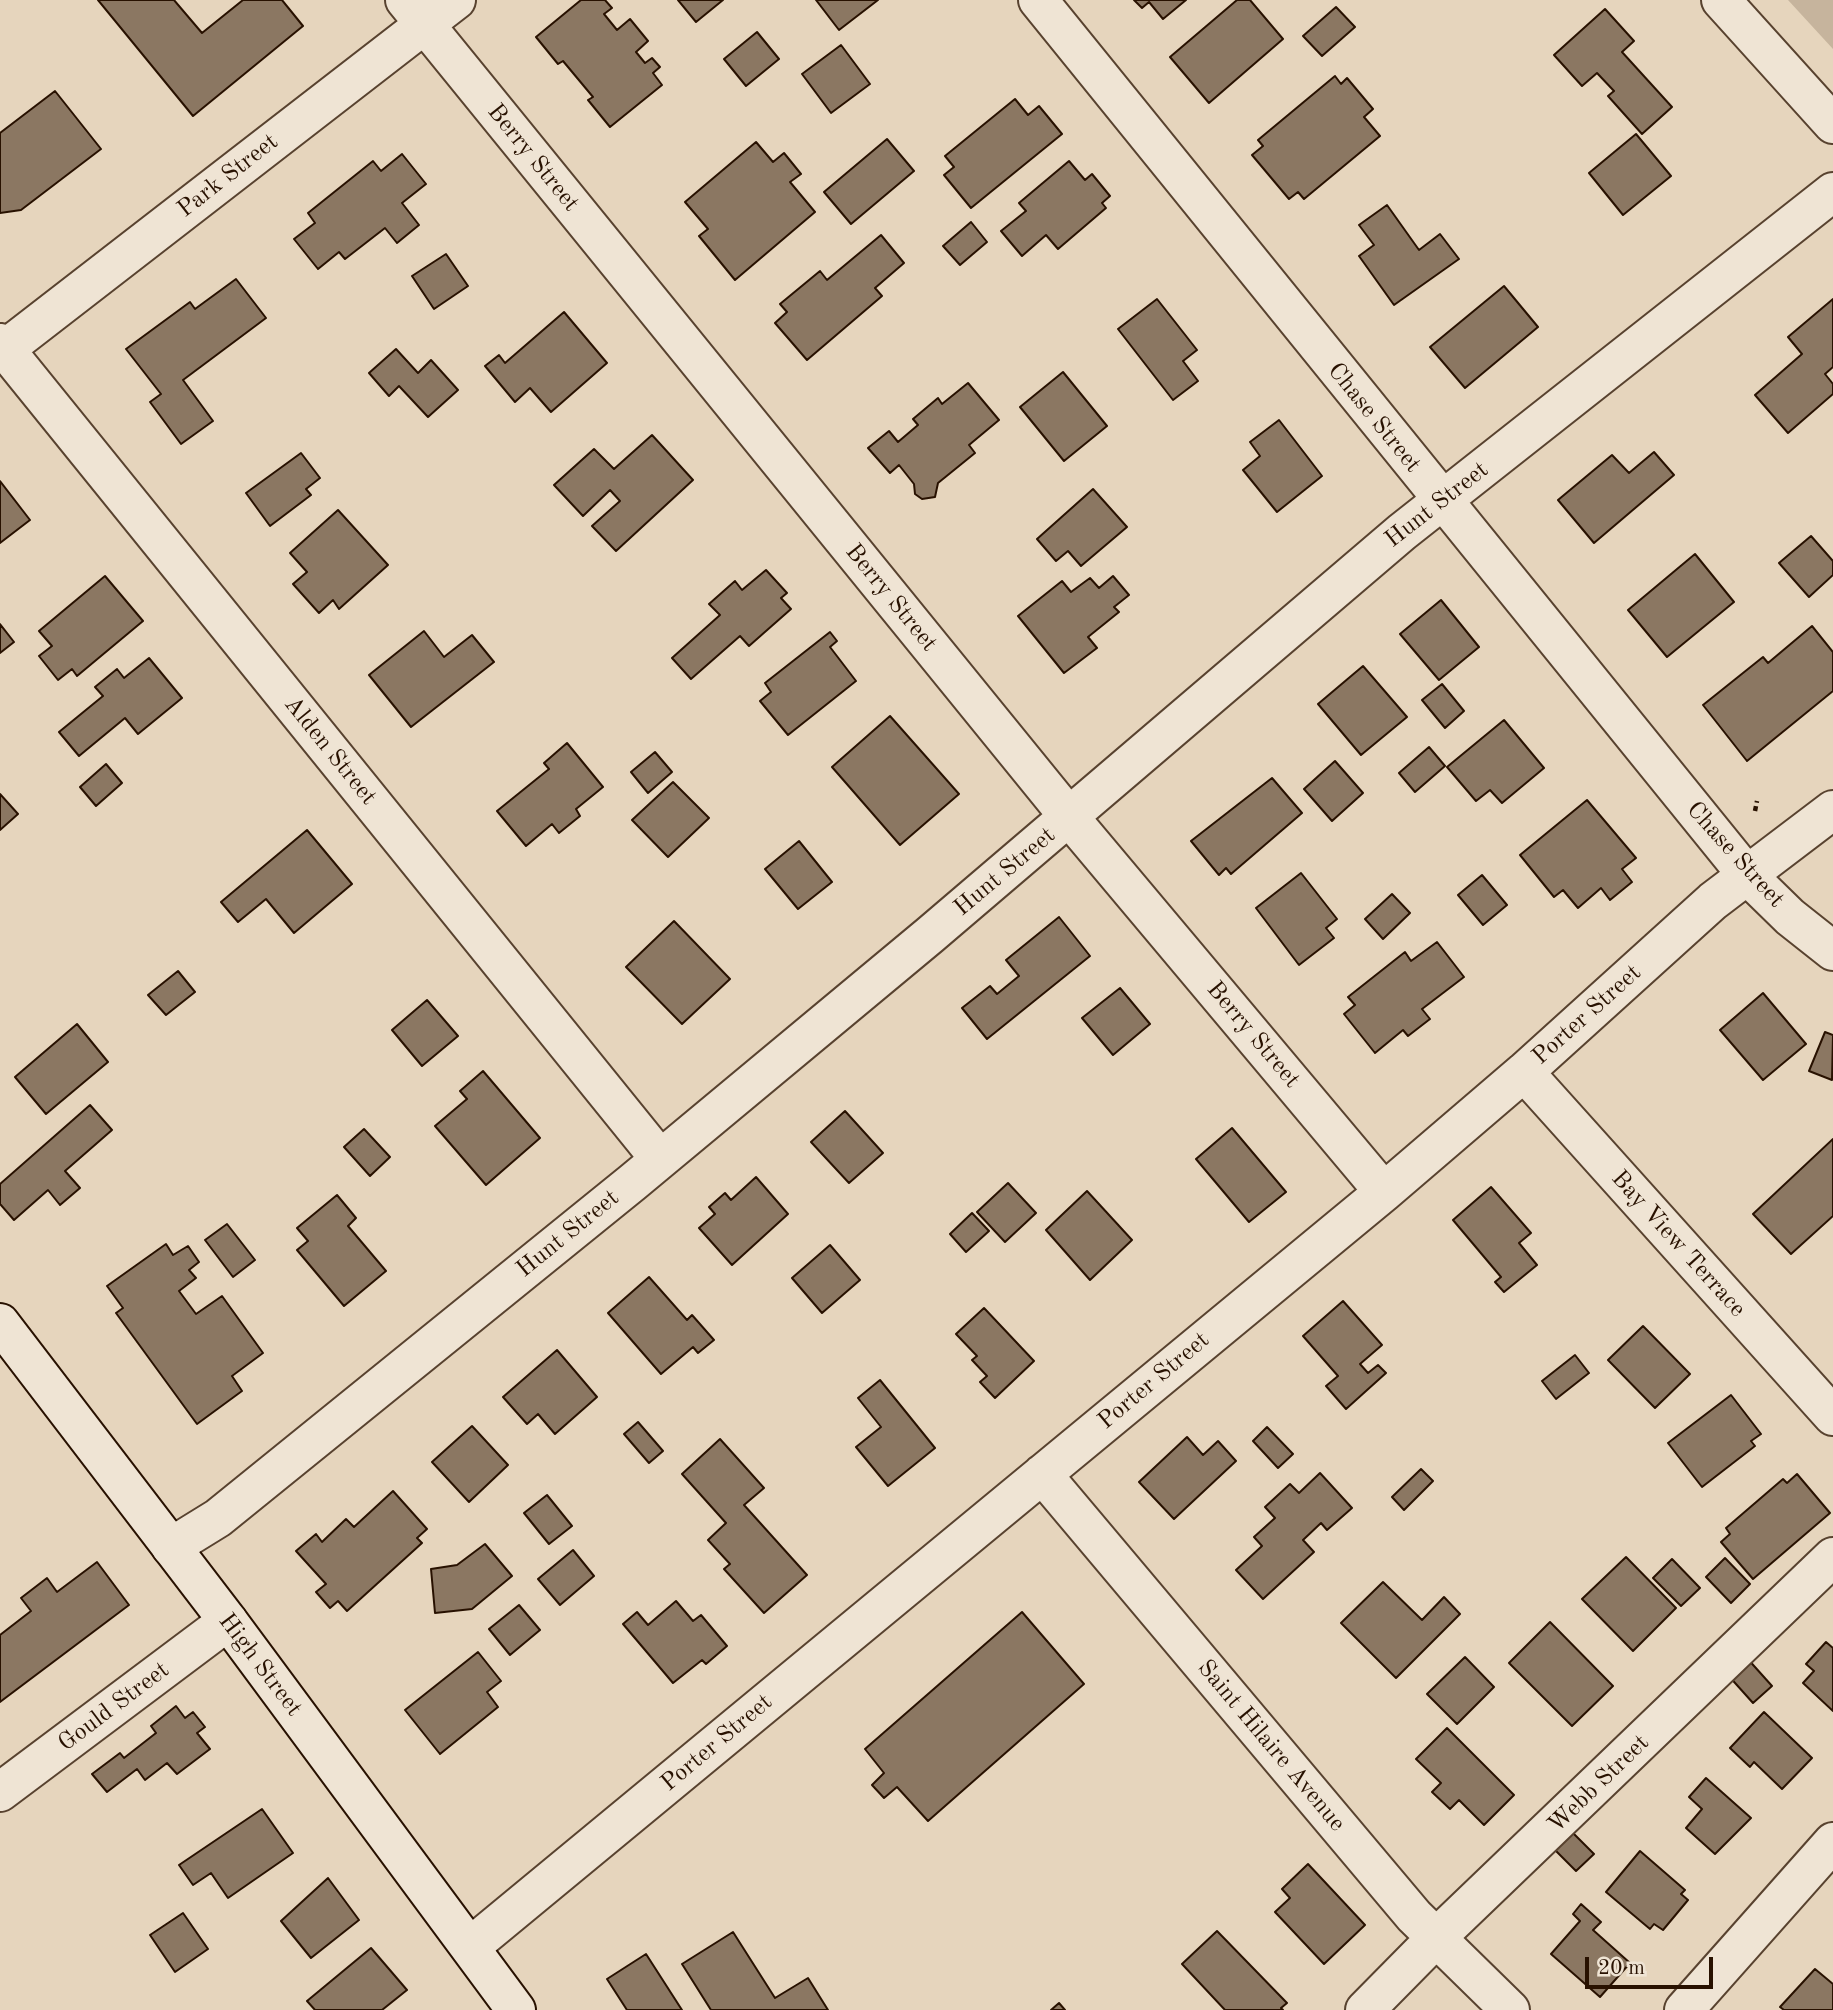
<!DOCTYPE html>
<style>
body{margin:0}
#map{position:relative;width:1833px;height:2010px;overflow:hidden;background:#e6d5bd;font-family:"Old Standard TT",serif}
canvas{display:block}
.scale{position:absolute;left:1585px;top:1957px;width:128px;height:32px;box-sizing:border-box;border:4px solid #281100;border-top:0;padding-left:9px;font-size:21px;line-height:24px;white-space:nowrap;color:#281100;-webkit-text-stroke:5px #efe4d4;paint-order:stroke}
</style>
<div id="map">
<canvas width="1833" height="2010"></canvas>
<div class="scale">20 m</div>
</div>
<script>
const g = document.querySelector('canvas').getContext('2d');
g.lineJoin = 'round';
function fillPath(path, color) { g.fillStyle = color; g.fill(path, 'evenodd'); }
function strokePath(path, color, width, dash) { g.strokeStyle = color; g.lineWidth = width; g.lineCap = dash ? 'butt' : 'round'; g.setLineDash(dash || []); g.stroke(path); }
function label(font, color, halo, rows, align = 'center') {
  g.font = font + ' "Old Standard TT",serif'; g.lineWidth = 5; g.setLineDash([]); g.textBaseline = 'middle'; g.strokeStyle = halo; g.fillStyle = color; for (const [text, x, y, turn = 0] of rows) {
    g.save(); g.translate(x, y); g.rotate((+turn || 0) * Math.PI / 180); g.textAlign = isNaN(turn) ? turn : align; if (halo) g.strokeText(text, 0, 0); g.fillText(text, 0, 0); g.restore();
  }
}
const green = new Path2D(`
 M 1788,0 L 1833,0 L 1833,49 Z`);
const building = new Path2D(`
 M 98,0 L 174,0 L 202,33 L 243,0 L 282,0 L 303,26 L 193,116 Z
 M 581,0 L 605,0 L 612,8 L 604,14 L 617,30 L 630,19 L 648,41 L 636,52 L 645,63 L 652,58 L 660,67 L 653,73 L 662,85 L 610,127 L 588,100 L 593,97 L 563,61 L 558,64 L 536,37 Z
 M 678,0 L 723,0 L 696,22 Z
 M 816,0 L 878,0 L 839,30 Z
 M 1134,0 L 1186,0 L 1163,19 L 1149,2 L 1142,8 Z
 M 1237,0 L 1250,0 L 1283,39 L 1209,103 L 1170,57 Z
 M 1336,7 L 1355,27 L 1322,56 L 1303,36 Z
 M 1605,9 L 1634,41 L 1622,52 L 1672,107 L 1642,134 L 1608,96 L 1614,91 L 1597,73 L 1582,86 L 1554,55 Z
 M 757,32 L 779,59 L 746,86 L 724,59 Z
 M 841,45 L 870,84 L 831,113 L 802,74 Z
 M 1335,76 L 1341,84 L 1347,78 L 1373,109 L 1364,117 L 1380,136 L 1304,199 L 1298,192 L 1289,199 L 1252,155 L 1263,146 L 1258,140 Z
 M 55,91 L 101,149 L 21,210 L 0,213 L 0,133 Z
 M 1015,99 L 1028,115 L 1039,106 L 1062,134 L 971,208 L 944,175 L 954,167 L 945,156 Z
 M 1636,134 L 1671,176 L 1623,215 L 1589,173 Z
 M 887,139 L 914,171 L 851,224 L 824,192 Z
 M 756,142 L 773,162 L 784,153 L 801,174 L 790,182 L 815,212 L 735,280 L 699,236 L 708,229 L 685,202 Z
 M 402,154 L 426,184 L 402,203 L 419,225 L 397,243 L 385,228 L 345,259 L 339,252 L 318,269 L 294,239 L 315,223 L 308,213 L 373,161 L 381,171 Z
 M 1069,161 L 1085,180 L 1092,174 L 1110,196 L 1102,203 L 1106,208 L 1058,249 L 1046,235 L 1022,256 L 1001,231 L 1026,211 L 1019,203 Z
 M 1387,205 L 1419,250 L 1440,234 L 1459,259 L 1394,305 L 1359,256 L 1374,245 L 1359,225 Z
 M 971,222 L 987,242 L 960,265 L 943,246 Z
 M 881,235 L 904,263 L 875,288 L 882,296 L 807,360 L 775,323 L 787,312 L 780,304 L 820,271 L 827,280 Z
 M 446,254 L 468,286 L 434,309 L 412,276 Z
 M 236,279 L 266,318 L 183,380 L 213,421 L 181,444 L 150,402 L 161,394 L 126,349 L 190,302 L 195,309 Z
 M 1504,286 L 1538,327 L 1465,388 L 1430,347 Z
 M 1157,299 L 1197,350 L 1183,361 L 1198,381 L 1173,400 L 1118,329 Z
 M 1833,299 L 1833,367 L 1825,374 L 1833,384 L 1833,394 L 1788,433 L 1755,395 L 1802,354 L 1788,337 Z
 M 564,312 L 607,363 L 551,412 L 530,388 L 515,402 L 485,366 L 499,355 L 505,363 Z
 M 396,349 L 418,373 L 431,360 L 458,390 L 428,417 L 399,386 L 389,396 L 369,373 Z
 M 1063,372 L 1107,426 L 1064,461 L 1020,407 Z
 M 968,383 L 999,420 L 969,445 L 975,453 L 938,483 L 935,497 L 922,499 L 915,494 L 914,484 L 899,465 L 890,473 L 868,448 L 889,431 L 898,442 L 918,425 L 913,419 L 938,398 L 942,404 Z
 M 1279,420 L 1322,476 L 1277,512 L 1243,470 L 1260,456 L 1250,442 Z
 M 652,435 L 693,480 L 616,551 L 592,526 L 620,501 L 610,490 L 583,516 L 554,485 L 594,449 L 614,469 Z
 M 1654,452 L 1674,475 L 1594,543 L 1558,500 L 1612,455 L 1629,473 Z
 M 301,453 L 320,478 L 306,489 L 311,495 L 270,526 L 246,493 Z
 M 0,481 L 30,520 L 0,543 Z
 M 1093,489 L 1127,527 L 1081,566 L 1068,551 L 1056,561 L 1037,539 Z
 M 338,510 L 388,565 L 339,609 L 333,600 L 319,613 L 293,584 L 307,572 L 290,553 Z
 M 1811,536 L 1833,561 L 1833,575 L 1809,597 L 1779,563 Z
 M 1695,554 L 1734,602 L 1667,657 L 1628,610 Z
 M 766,570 L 787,593 L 781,598 L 791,609 L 749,646 L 740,636 L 691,679 L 672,658 L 720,615 L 709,604 L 735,581 L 742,590 Z
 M 105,576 L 143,621 L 77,676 L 72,669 L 58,680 L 39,656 L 52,646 L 39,631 Z
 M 1113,576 L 1129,595 L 1114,607 L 1119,612 L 1088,637 L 1097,648 L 1064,673 L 1018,616 L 1062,581 L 1071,592 L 1090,578 L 1099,588 Z
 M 1441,600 L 1479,647 L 1439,680 L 1400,634 Z
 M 0,624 L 14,642 L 0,653 Z
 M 1812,626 L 1833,652 L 1833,691 L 1747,761 L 1703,705 L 1763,657 L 1768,663 Z
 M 424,631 L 444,657 L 472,635 L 494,662 L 411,727 L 369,675 Z
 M 830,632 L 837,641 L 830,647 L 856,681 L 788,735 L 760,701 L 771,692 L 765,683 Z
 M 149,658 L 182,698 L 138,734 L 125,718 L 79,756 L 59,732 L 103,696 L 95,687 L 117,669 L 124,678 Z
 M 1363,666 L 1407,717 L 1361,755 L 1318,704 Z
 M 1442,684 L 1464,711 L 1445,728 L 1422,700 Z
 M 890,716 L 959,794 L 900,845 L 832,767 Z
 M 1504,720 L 1544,768 L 1502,803 L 1490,790 L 1476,801 L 1447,767 Z
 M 567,743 L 603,787 L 576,809 L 580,816 L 559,833 L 552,824 L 526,846 L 497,811 L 549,769 L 544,763 Z
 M 1429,747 L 1445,766 L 1415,792 L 1399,773 Z
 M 655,752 L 672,772 L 648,793 L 631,772 Z
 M 1335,761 L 1363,793 L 1332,821 L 1304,789 Z
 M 106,764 L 122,783 L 96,806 L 80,787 Z
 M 1272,778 L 1302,813 L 1231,874 L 1226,868 L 1219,875 L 1191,841 Z
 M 673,782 L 709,818 L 668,857 L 632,820 Z
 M 0,794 L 18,814 L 0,830 Z
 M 1587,800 L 1636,858 L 1622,869 L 1632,882 L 1610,900 L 1601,888 L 1578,908 L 1563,890 L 1554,897 L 1520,855 Z
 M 307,830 L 352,884 L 294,933 L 266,899 L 238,922 L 221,902 Z
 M 799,841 L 832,882 L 798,909 L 765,869 Z
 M 1301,873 L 1337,919 L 1326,928 L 1334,938 L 1299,965 L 1256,908 Z
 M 1482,875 L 1507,905 L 1483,925 L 1458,895 Z
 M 1392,894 L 1410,913 L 1383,939 L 1365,919 Z
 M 1059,917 L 1090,956 L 987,1039 L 962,1008 L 990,986 L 997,994 L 1019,976 L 1006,960 Z
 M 674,921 L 730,979 L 682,1024 L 626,967 Z
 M 1437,942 L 1464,977 L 1422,1009 L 1430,1019 L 1408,1036 L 1403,1030 L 1375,1053 L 1344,1014 L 1355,1005 L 1348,997 L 1405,952 L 1411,961 Z
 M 178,971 L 195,992 L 166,1015 L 148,995 Z
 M 1120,988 L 1150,1024 L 1113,1055 L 1082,1018 Z
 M 1763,993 L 1806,1044 L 1763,1080 L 1720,1030 Z
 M 427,1000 L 458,1036 L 422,1066 L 392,1030 Z
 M 77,1024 L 108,1062 L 46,1114 L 15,1077 Z
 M 1825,1032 L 1833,1035 L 1832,1080 L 1809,1071 Z
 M 483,1071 L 540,1138 L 486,1185 L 435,1126 L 467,1099 L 460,1091 Z
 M 90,1105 L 112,1130 L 65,1171 L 80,1188 L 60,1205 L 48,1190 L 14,1220 L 0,1204 L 0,1184 Z
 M 845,1111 L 883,1153 L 849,1183 L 811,1142 Z
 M 1232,1128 L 1286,1192 L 1249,1222 L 1196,1159 Z
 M 364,1129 L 390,1157 L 370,1176 L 344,1147 Z
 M 1833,1139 L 1833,1216 L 1791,1254 L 1753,1214 Z
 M 756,1177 L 788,1214 L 732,1265 L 699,1228 L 715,1214 L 709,1207 L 725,1193 L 731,1200 Z
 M 1008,1183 L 1036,1213 L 1005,1242 L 977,1212 Z
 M 1491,1187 L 1531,1233 L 1519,1243 L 1537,1265 L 1504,1292 L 1495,1282 L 1501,1277 L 1453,1220 Z
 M 1087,1191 L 1132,1240 L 1090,1280 L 1046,1230 Z
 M 337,1195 L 356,1218 L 348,1226 L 386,1271 L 344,1306 L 297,1250 L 308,1241 L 297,1228 Z
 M 972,1213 L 989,1231 L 966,1252 L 950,1234 Z
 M 227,1224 L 255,1260 L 233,1277 L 205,1240 Z
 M 166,1244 L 173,1255 L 188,1246 L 199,1262 L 189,1270 L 196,1278 L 179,1291 L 196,1314 L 222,1296 L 263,1353 L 232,1376 L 242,1391 L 197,1424 L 116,1313 L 123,1308 L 107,1286 Z
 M 830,1245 L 860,1280 L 822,1313 L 792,1278 Z
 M 649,1277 L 687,1320 L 692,1315 L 714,1340 L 698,1353 L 693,1347 L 661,1374 L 608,1313 Z
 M 1343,1301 L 1382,1345 L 1360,1364 L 1368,1373 L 1378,1365 L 1386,1373 L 1346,1409 L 1326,1386 L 1338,1376 L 1303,1336 Z
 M 984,1308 L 1034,1361 L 995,1398 L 980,1382 L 987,1376 L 972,1360 L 977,1356 L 956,1334 Z
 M 1643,1326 L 1690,1374 L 1655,1408 L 1608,1360 Z
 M 557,1350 L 597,1397 L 555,1434 L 538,1414 L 527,1424 L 503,1397 Z
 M 1575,1355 L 1589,1373 L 1556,1399 L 1542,1381 Z
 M 880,1380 L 935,1448 L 888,1486 L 856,1447 L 881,1427 L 858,1398 Z
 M 1731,1395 L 1761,1434 L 1751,1441 L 1755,1446 L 1702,1487 L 1668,1443 Z
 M 638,1422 L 663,1451 L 649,1463 L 624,1434 Z
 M 472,1426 L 508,1465 L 469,1502 L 432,1462 Z
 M 1267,1427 L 1293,1454 L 1278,1468 L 1253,1441 Z
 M 1187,1437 L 1203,1455 L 1218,1441 L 1236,1461 L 1174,1519 L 1139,1482 Z
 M 720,1439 L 764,1488 L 744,1505 L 807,1575 L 764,1613 L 724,1569 L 730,1564 L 708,1540 L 726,1523 L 682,1474 Z
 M 1421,1469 L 1433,1481 L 1404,1510 L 1392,1497 Z
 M 1320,1473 L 1352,1508 L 1327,1530 L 1321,1523 L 1303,1540 L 1314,1552 L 1263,1599 L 1236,1570 L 1262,1546 L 1254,1537 L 1275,1518 L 1265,1507 L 1290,1484 L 1299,1493 Z
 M 1797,1474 L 1830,1513 L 1753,1579 L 1721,1542 L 1730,1534 L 1726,1528 L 1783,1479 L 1787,1483 Z
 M 393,1491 L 427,1529 L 417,1538 L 422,1543 L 347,1611 L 338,1601 L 330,1608 L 316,1592 L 326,1584 L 296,1551 L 316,1534 L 322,1542 L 346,1519 L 354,1527 Z
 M 547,1495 L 572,1526 L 549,1544 L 524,1513 Z
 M 485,1544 L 512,1576 L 472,1609 L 435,1613 L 431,1569 L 457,1565 Z
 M 573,1550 L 594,1576 L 560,1605 L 538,1579 Z
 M 1626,1557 L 1676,1608 L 1633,1651 L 1582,1599 Z
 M 1725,1558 L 1750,1584 L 1731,1603 L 1706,1577 Z
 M 1672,1559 L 1700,1588 L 1681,1606 L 1653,1578 Z
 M 97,1562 L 129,1605 L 0,1702 L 0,1635 L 31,1611 L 21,1598 L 47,1578 L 57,1592 Z
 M 1383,1582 L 1422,1620 L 1444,1597 L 1460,1614 L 1396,1678 L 1341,1623 Z
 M 676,1601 L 693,1621 L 701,1615 L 727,1646 L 706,1664 L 702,1660 L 673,1683 L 623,1624 L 637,1612 L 648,1625 Z
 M 519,1605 L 540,1630 L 510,1655 L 489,1629 Z
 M 1022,1612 L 1084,1684 L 928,1821 L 897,1787 L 884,1798 L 872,1785 L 884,1773 L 865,1749 Z
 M 1550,1622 L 1613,1686 L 1572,1726 L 1509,1663 Z
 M 1826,1642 L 1833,1648 L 1833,1711 L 1803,1683 L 1814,1671 L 1806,1664 Z
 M 478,1652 L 501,1681 L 487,1692 L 498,1707 L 440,1754 L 405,1710 Z
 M 1465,1657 L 1494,1687 L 1457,1724 L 1427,1694 Z
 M 1746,1657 L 1772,1686 L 1753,1703 L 1727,1674 Z
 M 176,1706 L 185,1718 L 193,1712 L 205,1727 L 197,1733 L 210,1749 L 177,1774 L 167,1763 L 145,1780 L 137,1769 L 107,1792 L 92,1774 L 120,1753 L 124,1758 L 156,1733 L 151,1726 Z
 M 1764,1712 L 1812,1758 L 1782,1789 L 1754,1762 L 1750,1767 L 1730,1748 Z
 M 1447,1728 L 1514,1795 L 1484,1825 L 1459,1800 L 1450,1809 L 1432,1792 L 1441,1783 L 1416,1759 Z
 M 1706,1778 L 1751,1818 L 1715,1854 L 1686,1828 L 1702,1809 L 1689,1797 Z
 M 262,1809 L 293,1853 L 228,1898 L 211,1873 L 193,1885 L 179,1865 Z
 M 1572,1832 L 1594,1854 L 1576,1871 L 1555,1850 Z
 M 1640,1851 L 1685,1890 L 1681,1894 L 1688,1900 L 1663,1930 L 1654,1924 L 1650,1929 L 1606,1892 Z
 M 1308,1864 L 1365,1925 L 1324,1964 L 1275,1912 L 1290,1898 L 1282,1889 Z
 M 328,1878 L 359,1920 L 311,1958 L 281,1921 Z
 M 1581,1904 L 1601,1922 L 1593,1930 L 1630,1963 L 1600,1997 L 1551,1954 L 1580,1921 L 1573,1914 Z
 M 183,1913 L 208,1949 L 175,1972 L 150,1935 Z
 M 1217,1931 L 1287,2003 L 1281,2008 L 1283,2010 L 1225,2010 L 1182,1964 Z
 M 733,1932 L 775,1998 L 808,1978 L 828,2010 L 711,2010 L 682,1964 Z
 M 371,1948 L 407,1990 L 382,2010 L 315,2010 L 307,2001 Z
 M 646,1954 L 682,2010 L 627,2010 L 607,1979 Z
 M 1815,1969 L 1833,1984 L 1833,2010 L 1784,2010 L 1780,2007 Z
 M 1059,2003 L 1065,2010 L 1051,2010 Z`);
const path = new Path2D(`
 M 1755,811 L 1757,801`);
const minor = new Path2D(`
 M 405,0 L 1070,818 L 1384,1192
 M 1038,0 L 1747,875 L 1790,917 L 1833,951
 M 1721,0 L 1833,124
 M 0,343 L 660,1159
 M 0,353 L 456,0
 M 1524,1072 L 1833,1416
 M 1042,1474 L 1414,1916 L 1510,2010
 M 171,1547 L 218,1518 L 633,1182 L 930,935 L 1402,532 L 1833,192
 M 0,1792 L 228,1621
 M 470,1947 L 1384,1192 L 1524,1072 L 1713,901 L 1833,810
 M 1365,2010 L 1436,1938 L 1833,1557
 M 1684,2010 L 1833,1842`);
const secondary = new Path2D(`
 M 0,1323 L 228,1621 L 516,2010`);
const streetNames = [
 ["Berry Street",533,158,51],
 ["Park Street",228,176,-38],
 ["Chase Street",1374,418,51],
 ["Hunt Street",1437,505,-38],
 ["Berry Street",891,598,51],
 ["Alden Street",330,751,51],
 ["Chase Street",1735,855,48],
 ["Hunt Street",1005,872,-40],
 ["Porter Street",1587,1015,-42],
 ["Berry Street",1253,1035,50],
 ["Hunt Street",568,1234,-39],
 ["Bay View Terrace",1678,1244,48],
 ["Porter Street",1154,1381,-40],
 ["High Street",260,1665,53],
 ["Gould Street",114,1707,-37],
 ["Porter Street",717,1743,-40],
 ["Saint Hilaire Avenue",1271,1746,50],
 ["Webb Street",1599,1784,-44]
];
fillPath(green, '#c6b49d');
fillPath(building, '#8b7762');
strokePath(building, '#281100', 2);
strokePath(minor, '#58422f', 42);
strokePath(secondary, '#281100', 42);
strokePath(path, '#281100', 4.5, [5, 3.5]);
strokePath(minor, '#efe4d4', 38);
strokePath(secondary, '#efe4d4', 38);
label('24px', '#281100', '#efe4d4', streetNames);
</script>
